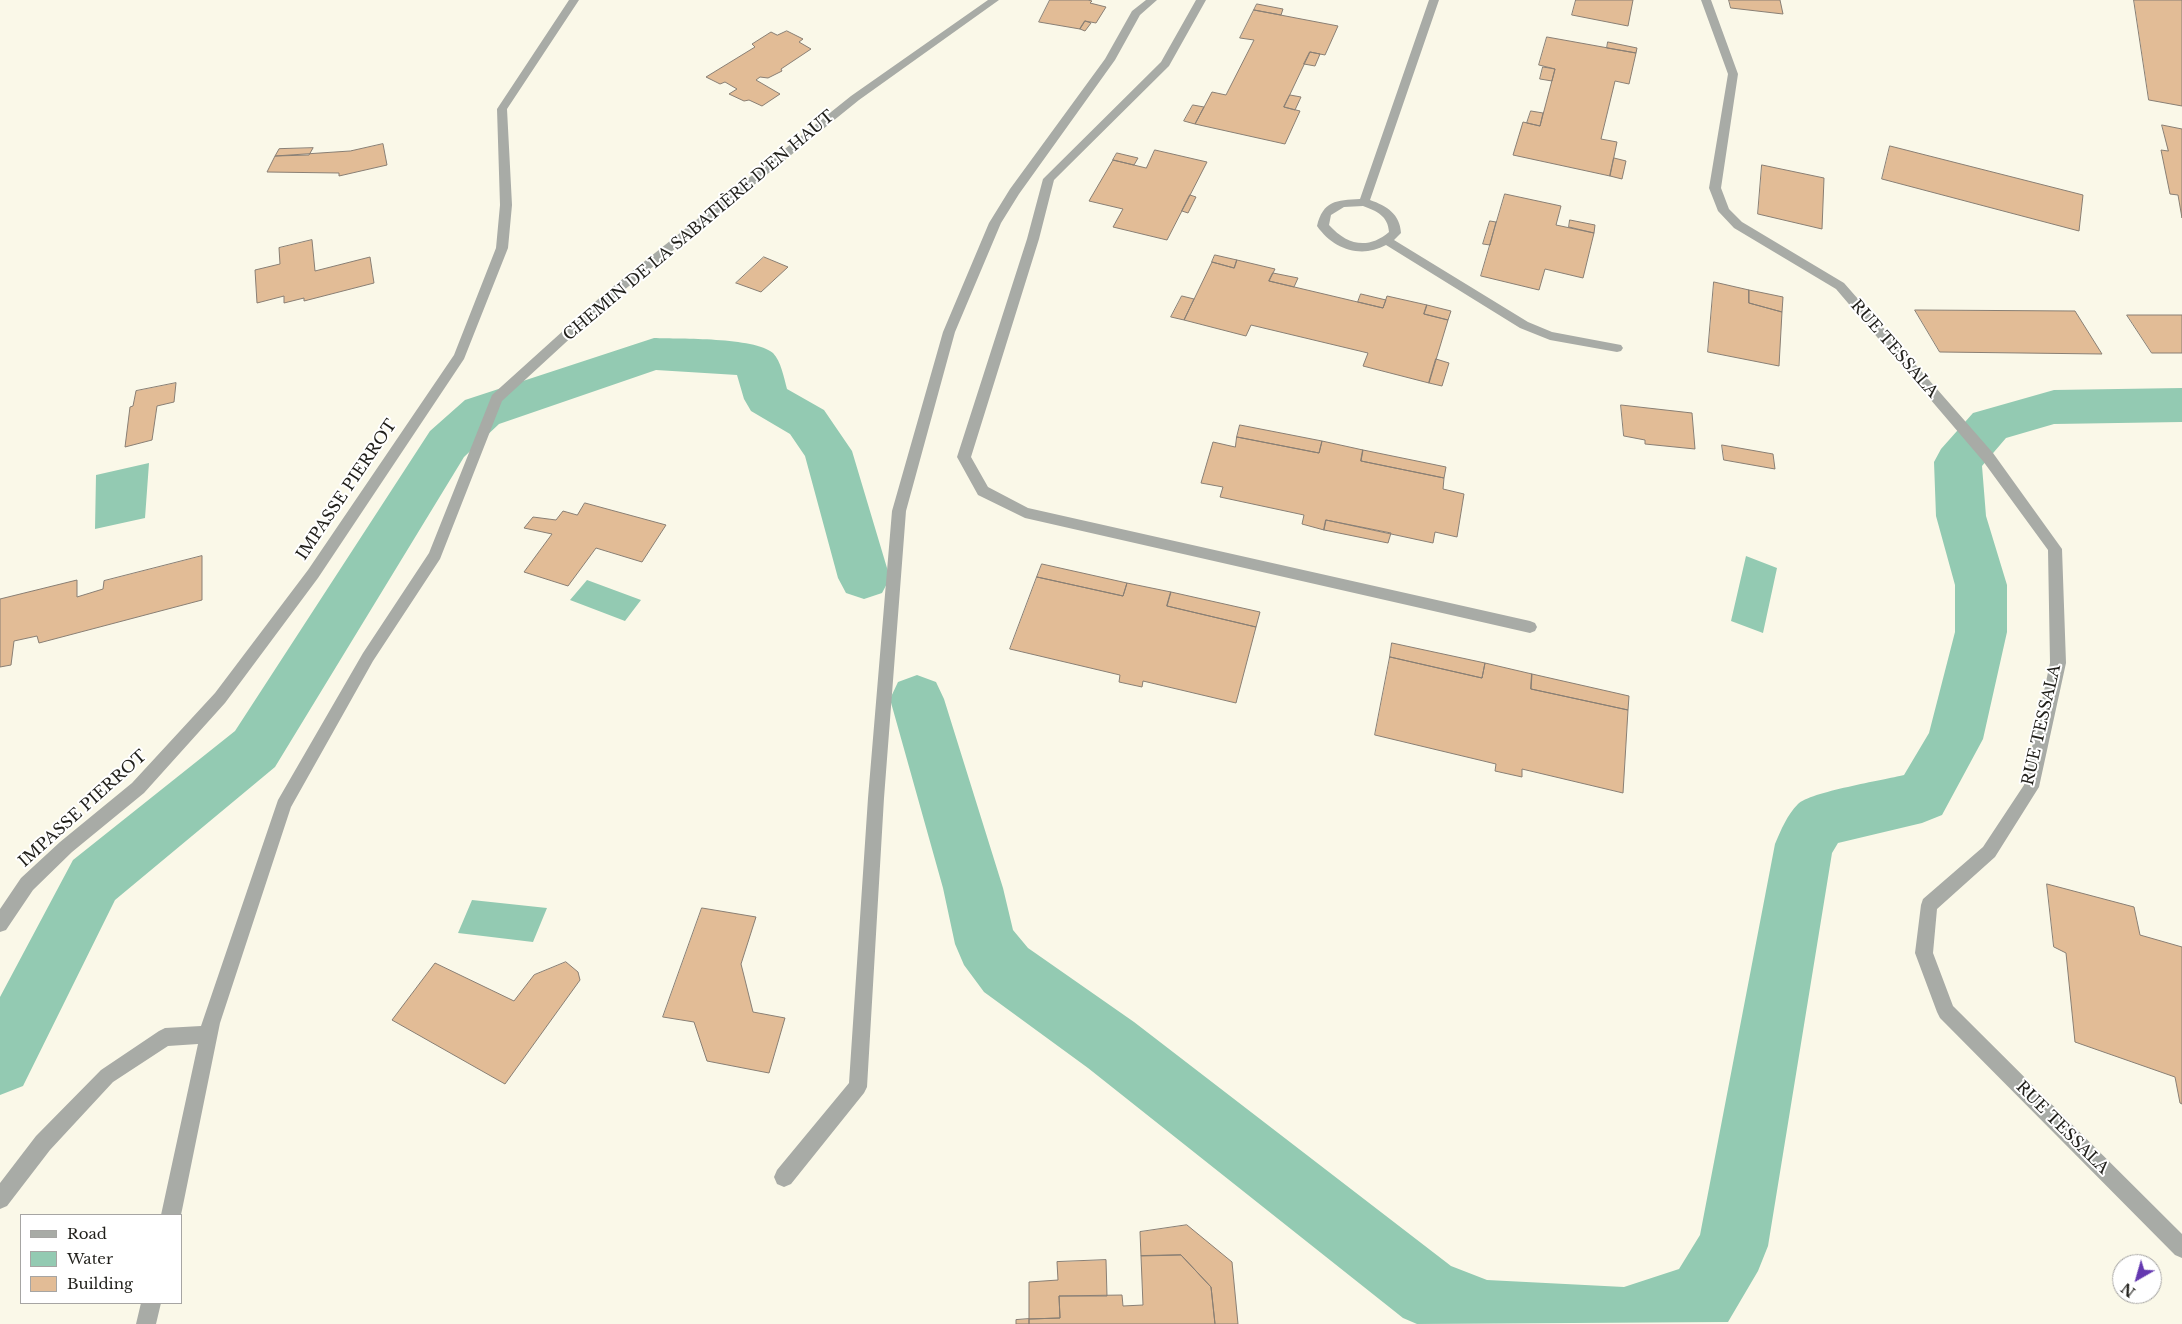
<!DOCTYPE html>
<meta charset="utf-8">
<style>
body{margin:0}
#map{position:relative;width:2182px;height:1324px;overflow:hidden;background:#faf8e8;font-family:"Libre Baskerville",serif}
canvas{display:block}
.legend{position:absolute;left:20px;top:1214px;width:162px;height:90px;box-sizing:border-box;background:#fff;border:1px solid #a6a5a3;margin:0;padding:6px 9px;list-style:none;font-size:15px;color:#201f1a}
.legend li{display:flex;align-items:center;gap:10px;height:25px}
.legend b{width:25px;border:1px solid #a6a5a3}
.north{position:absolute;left:2112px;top:1254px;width:50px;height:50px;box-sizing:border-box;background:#fff;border:1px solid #a6a5a3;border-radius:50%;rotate:218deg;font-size:14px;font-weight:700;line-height:20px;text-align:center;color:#201f1a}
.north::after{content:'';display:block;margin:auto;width:18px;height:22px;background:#6438b0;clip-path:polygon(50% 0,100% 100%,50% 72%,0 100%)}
</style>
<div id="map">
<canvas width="2182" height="1324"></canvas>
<ul class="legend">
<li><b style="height:6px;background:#a8aba6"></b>Road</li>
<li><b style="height:14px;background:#93cab2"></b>Water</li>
<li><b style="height:14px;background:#e2bc96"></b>Building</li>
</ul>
<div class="north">N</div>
</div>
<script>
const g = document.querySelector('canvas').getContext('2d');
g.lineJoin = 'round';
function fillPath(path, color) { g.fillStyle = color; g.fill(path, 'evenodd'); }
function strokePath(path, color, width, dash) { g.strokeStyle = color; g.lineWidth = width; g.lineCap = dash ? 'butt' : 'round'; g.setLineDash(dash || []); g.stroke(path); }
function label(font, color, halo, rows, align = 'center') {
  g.font = font + ' "Libre Baskerville",serif'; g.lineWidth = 4; g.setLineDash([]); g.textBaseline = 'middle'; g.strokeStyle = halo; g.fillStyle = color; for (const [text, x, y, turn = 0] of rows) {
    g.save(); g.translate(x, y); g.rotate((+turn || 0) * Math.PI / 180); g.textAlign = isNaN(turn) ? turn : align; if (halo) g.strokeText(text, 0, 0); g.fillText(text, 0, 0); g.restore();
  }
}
const water = new Path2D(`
 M 149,463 L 145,518 L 95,529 L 96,475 Z
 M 1746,556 L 1777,568 L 1763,633 L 1731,621 Z
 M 587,580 L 641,600 L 625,621 L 570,600 Z
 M 472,900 L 547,908 L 533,942 L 458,933 Z`);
const canal = new Path2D(`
 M 654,338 C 680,339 754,337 773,353 C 781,361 784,378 787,389 L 824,410 L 852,451 L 890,578 L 882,593 L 864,599 L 846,593 L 838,578 L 805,456 L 790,434 L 751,411 L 744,399 L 737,375 L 656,370 L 499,424 L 464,457 L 275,767 L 115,900 L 23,1086 L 0,1095 L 0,997 L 73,860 L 235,731 L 430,431 L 465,400 Z
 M 2182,388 L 2182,422 L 2054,424 L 2006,438 L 1982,466 L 1986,516 L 2007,585 L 2007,632 L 1983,739 L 1942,815 L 1922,823 L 1838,843 L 1832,853 L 1768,1246 L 1758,1271 L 1728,1322 L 1417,1324 L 1403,1318 L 1088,1068 L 984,992 L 964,965 L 955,944 L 943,888 L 890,699 L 898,682 L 917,675 L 936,682 L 944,699 L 1003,888 L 1013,930 L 1028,948 L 1134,1022 L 1451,1266 L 1487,1280 L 1624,1287 L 1679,1269 L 1700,1235 L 1775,844 C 1781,830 1787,815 1798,804 C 1810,792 1884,780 1904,775 L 1929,733 L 1955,632 L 1955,585 L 1936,516 L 1934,462 L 1941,449 L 1973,413 L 2054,390 Z`);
const building = new Path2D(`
 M 1050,0 L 1088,0 L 1092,1 L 1090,3 L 1106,7 L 1096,23 L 1085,21 L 1080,29 L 1039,22 Z
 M 1576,0 L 1633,0 L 1628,26 L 1572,15 Z
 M 1729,0 L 1780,0 L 1783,14 L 1731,8 Z
 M 2134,0 L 2182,0 L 2182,106 L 2149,100 Z
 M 1257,4 L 1283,9 L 1281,15 L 1254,10 Z
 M 1254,10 L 1338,26 L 1325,55 L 1310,52 L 1284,107 L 1300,111 L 1285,144 L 1195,124 L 1212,92 L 1226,95 L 1254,40 L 1240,38 Z
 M 1085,21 L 1091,23 L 1085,31 L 1080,29 Z
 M 787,31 L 803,39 L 799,42 L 811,49 L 781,69 L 782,71 L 768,78 L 760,77 L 756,80 L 780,94 L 762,106 L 749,100 L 744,101 L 729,94 L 737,89 L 725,82 L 720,84 L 706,77 L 755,47 L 752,44 L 771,32 L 777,35 Z
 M 1547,37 L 1636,53 L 1629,84 L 1615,81 L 1601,139 L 1617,142 L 1610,176 L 1513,155 L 1523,122 L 1540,126 L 1555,69 L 1539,65 Z
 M 1608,42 L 1637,48 L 1636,53 L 1607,48 Z
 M 1310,52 L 1320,54 L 1315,66 L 1304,64 Z
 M 1543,67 L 1555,69 L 1552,81 L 1540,79 Z
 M 1290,95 L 1301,97 L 1295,110 L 1284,107 Z
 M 1193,105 L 1204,107 L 1195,124 L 1184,121 Z
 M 1531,111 L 1543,113 L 1540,126 L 1527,123 Z
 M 2162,125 L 2182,129 L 2182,218 L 2178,195 L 2170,194 L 2161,150 L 2168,151 Z
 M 383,144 L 387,165 L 339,176 L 339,173 L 267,172 L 275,156 L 350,151 Z
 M 1890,146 L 2083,195 L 2079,231 L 1882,179 Z
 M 313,148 L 309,155 L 275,156 L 279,149 Z
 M 1155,150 L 1207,162 L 1167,240 L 1113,227 L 1123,209 L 1089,201 L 1113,160 L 1146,168 Z
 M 1117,153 L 1138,158 L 1134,165 L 1113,160 Z
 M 1614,158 L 1626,161 L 1622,179 L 1610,176 Z
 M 1762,165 L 1824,178 L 1822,229 L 1758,214 Z
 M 1505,194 L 1561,206 L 1556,225 L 1594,233 L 1583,278 L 1545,269 L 1539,290 L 1481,276 Z
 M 1190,195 L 1196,197 L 1188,213 L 1182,211 Z
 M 1570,220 L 1595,225 L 1594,233 L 1569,227 Z
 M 1490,221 L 1496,222 L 1490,245 L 1483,244 Z
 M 312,240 L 315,271 L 370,257 L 374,283 L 304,301 L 304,298 L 284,303 L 284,296 L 257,303 L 255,270 L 280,264 L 279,248 Z
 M 1215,255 L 1237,260 L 1234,268 L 1212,262 Z
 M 764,257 L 788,267 L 761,292 L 736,283 Z
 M 1237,260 L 1275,269 L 1269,281 L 1383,308 L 1387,296 L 1427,305 L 1424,314 L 1448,320 L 1429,383 L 1363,366 L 1368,353 L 1251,325 L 1246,336 L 1184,320 L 1212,262 L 1234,268 Z
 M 1273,273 L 1298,278 L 1294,287 L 1269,281 Z
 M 1714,282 L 1749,290 L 1749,303 L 1782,312 L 1779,366 L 1708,352 Z
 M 1749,290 L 1783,297 L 1782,312 L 1749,303 Z
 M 1361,294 L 1386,300 L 1383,308 L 1358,302 Z
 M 1182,296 L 1194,299 L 1184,320 L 1171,317 Z
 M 1427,305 L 1451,311 L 1448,320 L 1424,314 Z
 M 1915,310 L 2075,311 L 2102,354 L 1940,352 Z
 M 2127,315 L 2182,315 L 2182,353 L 2152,353 Z
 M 1436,359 L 1449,363 L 1442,386 L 1429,383 Z
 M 176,383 L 174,402 L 157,406 L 152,440 L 125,447 L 130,407 L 133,406 L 136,391 Z
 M 1621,405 L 1692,413 L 1695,449 L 1645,444 L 1645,440 L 1624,436 Z
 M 1240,425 L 1322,441 L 1319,453 L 1237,437 Z
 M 1237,437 L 1319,453 L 1322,441 L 1363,450 L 1361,461 L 1444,478 L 1443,489 L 1464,494 L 1457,537 L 1435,532 L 1433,543 L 1326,520 L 1324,530 L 1302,524 L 1304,515 L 1220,497 L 1223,487 L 1201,483 L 1213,442 L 1235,447 Z
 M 1722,445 L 1773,454 L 1775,469 L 1724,460 Z
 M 1363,450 L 1446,467 L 1444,478 L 1361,461 Z
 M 585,503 L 666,525 L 642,562 L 596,548 L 568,586 L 524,572 L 552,534 L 524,528 L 533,517 L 556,520 L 563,511 L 577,515 Z
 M 1326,520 L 1391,533 L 1388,543 L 1324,530 Z
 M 202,556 L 202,600 L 39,643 L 37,636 L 14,641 L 11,665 L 0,667 L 0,599 L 77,580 L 77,597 L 103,589 L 104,581 Z
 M 1042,564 L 1127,583 L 1123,596 L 1037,577 Z
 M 1037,577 L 1123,596 L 1127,583 L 1171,592 L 1167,606 L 1256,627 L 1236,703 L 1143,681 L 1142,687 L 1119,682 L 1120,675 L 1010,649 Z
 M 1171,592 L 1260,612 L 1256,627 L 1167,606 Z
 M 1392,643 L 1485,663 L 1482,678 L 1390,657 Z
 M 1390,657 L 1482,678 L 1485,663 L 1532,674 L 1531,689 L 1628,710 L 1623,793 L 1522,769 L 1522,777 L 1495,771 L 1496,764 L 1375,735 Z
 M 1532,674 L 1629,696 L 1628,710 L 1531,689 Z
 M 2047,884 L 2134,907 L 2140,935 L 2182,947 L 2182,1104 L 2180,1103 L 2175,1077 L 2075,1042 L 2066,953 L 2054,947 Z
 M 702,908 L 756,917 L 741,964 L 753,1012 L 785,1018 L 769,1073 L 707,1061 L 694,1022 L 663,1017 Z
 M 566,962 L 578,972 L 580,980 L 505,1084 L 392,1020 L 435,963 L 514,1001 L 534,975 Z
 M 1187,1225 L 1232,1262 L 1238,1324 L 1215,1324 L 1211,1287 L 1181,1255 L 1141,1256 L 1140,1232 Z
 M 1181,1255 L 1211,1287 L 1215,1324 L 1029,1324 L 1029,1319 L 1060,1318 L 1059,1296 L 1122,1295 L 1123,1306 L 1143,1305 L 1141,1256 Z
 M 1106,1260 L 1107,1296 L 1059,1296 L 1060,1318 L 1029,1319 L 1029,1282 L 1058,1280 L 1057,1262 Z
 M 1029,1319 L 1029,1324 L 1016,1324 L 1016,1320 Z`);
const service = new Path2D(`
 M 1196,0 L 1206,0 L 1169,66 L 1054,180 L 1039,239 L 971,457 L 988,487 L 1028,508 L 1530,621 L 1535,623 L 1537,627 L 1535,631 L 1530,633 L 1025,518 L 978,495 L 957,457 L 1027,239 L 1043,179 L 1161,62 Z
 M 1429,0 L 1439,0 L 1370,200 C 1387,206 1400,214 1401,233 L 1394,240 L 1528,322 L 1552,332 L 1621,345 L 1623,348 L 1621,351 L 1617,352 L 1550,340 L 1520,328 L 1386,245 C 1361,259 1333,249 1317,226 C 1323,201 1336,200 1360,199 ZM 1363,206 C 1377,211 1388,216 1389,232 C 1368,250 1347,245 1329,225 L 1331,215 L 1344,207 Z`);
const minor = new Path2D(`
 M 569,0 L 579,0 L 507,109 L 512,205 L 508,248 L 464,359 L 318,578 L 225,703 L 144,793 L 72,852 L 33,890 L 6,930 L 0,932 L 0,909 L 21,878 L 60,842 L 132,783 L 215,693 L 308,570 L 454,355 L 496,248 L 500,205 L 497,109 Z
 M 988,0 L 999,0 L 859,100 L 613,299 L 502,401 L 440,559 L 373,661 L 291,807 L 220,1023 L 181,1215 L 161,1215 L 198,1044 L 168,1046 L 113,1082 L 50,1150 L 7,1206 L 0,1209 L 0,1183 L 36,1136 L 101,1070 L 159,1031 L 165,1028 L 201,1026 L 278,800 L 363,653 L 429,553 L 492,395 L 605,293 L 851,96 Z
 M 1146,0 L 1157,0 L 1140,15 L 1115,60 L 1019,194 L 1001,223 L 955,332 L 906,511 L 884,798 L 867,1087 L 864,1093 L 791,1184 L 784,1187 L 777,1184 L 774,1177 L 777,1170 L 849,1083 L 868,798 L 892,511 L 943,332 L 989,223 L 1010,189 L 1105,59 L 1132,11 Z
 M 1701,0 L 1711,0 L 1738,74 L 1721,188 L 1729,209 L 1742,222 L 1844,283 L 1993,453 L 2062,549 L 2066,663 L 2039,787 L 1995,857 L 1937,909 L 1933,953 L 1953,1006 L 2182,1234 L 2182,1258 L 2175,1255 L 1940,1018 L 1937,1012 L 1915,953 L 1921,905 L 1923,899 L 1983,847 L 2024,785 L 2050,663 L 2048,550 L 1983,461 L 1836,289 L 1734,228 L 1718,211 L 1709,188 L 1728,74 Z
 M 141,1303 L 161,1303 L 156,1324 L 136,1324 Z`);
const streetNames = [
 ["CHEMIN DE LA SABATIÈRE D'EN HAUT",699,226,-40],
 ["RUE TESSALA",1894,349,49],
 ["IMPASSE PIERROT",347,490,-56],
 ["RUE TESSALA",2042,725,-77],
 ["IMPASSE PIERROT",83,809,-42],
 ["RUE TESSALA",2062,1128,45]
];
fillPath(water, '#93cab2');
fillPath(canal, '#93cab2');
fillPath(building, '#e2bc96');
strokePath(building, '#897f74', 1);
fillPath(service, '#a8aba6');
fillPath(minor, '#a8aba6');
label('16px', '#201f1a', '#fff', streetNames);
</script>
